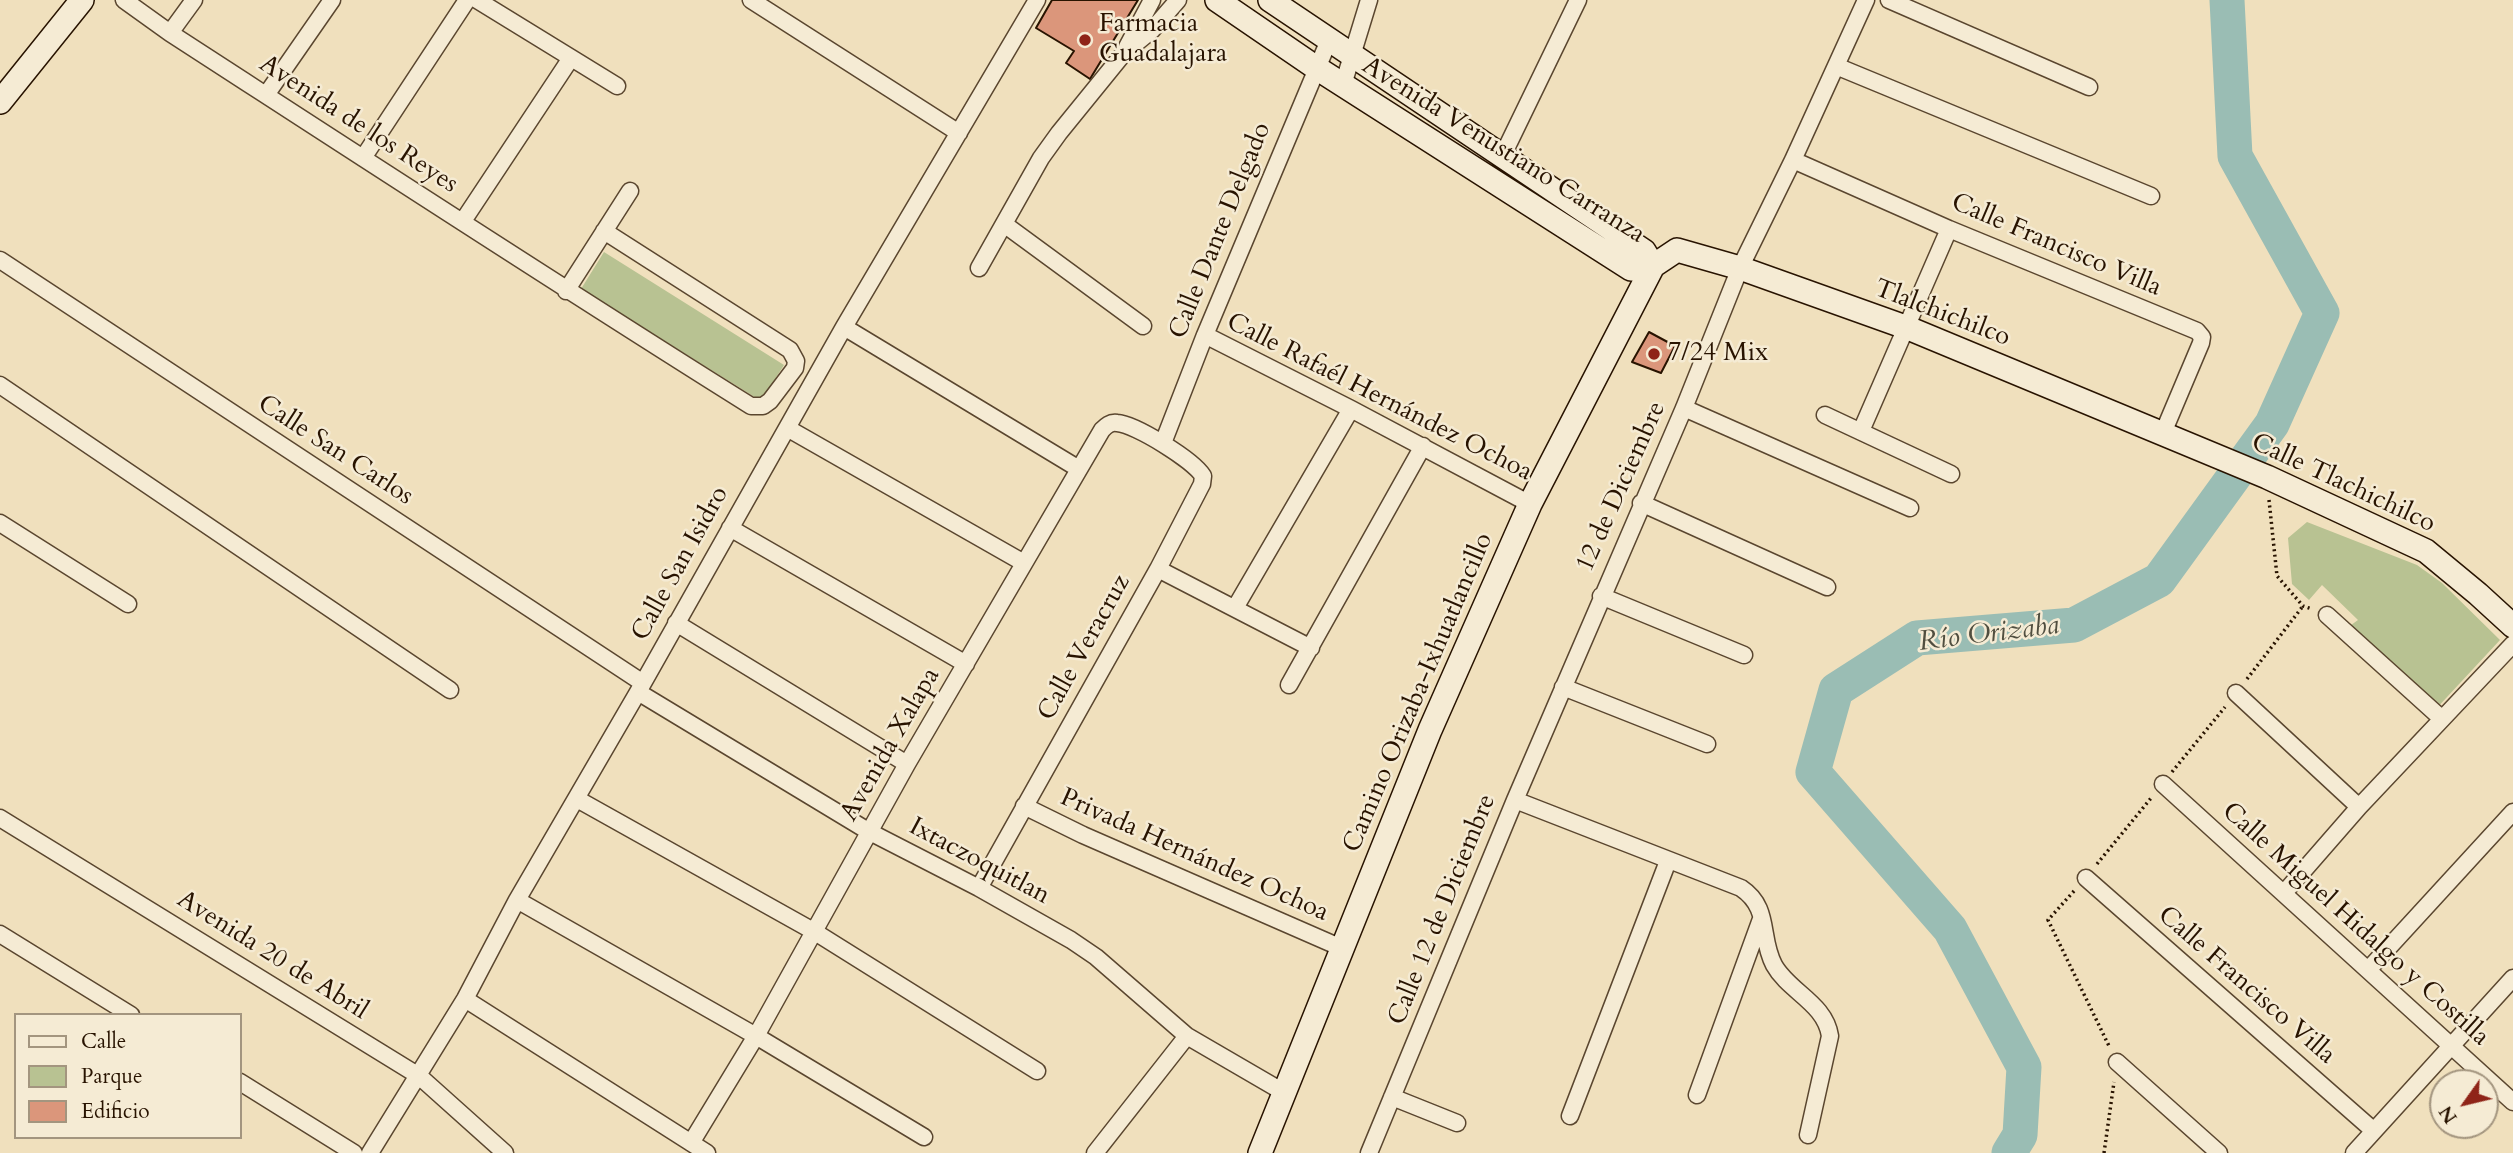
<!DOCTYPE html>
<meta charset="utf-8">
<style>
body{margin:0}
#map{position:relative;width:2513px;height:1153px;overflow:hidden;background:#f0e0bd;font-family:Cardo,serif}
canvas{display:block}
.legend{position:absolute;left:14px;top:1013px;width:228px;height:126px;box-sizing:border-box;background:#f5ebd4;border:2px solid #a3957f;margin:0;padding:9px 12px;list-style:none;font-size:21px;color:#281300}
.legend li{display:flex;align-items:center;gap:14px;height:35px}
.legend b{width:35px;border:2px solid #a3957f}
.north{position:absolute;left:2429px;top:1069px;width:70px;height:70px;box-sizing:border-box;background:#f5ebd4;border:2px solid #a3957f;border-radius:50%;rotate:236deg;font-size:19px;font-weight:700;line-height:28px;text-align:center;color:#281300}
.north::after{content:'';display:block;margin:auto;width:24px;height:32px;background:#8f2418;clip-path:polygon(50% 0,100% 100%,50% 72%,0 100%)}
</style>
<div id="map">
<canvas width="2513" height="1153"></canvas>
<ul class="legend">
<li><b style="height:9px;background:#f5ebd4"></b>Calle</li>
<li><b style="height:19px;background:#b8c292"></b>Parque</li>
<li><b style="height:19px;background:#db967b"></b>Edificio</li>
</ul>
<div class="north">N</div>
</div>
<script>
const g = document.querySelector('canvas').getContext('2d');
g.lineJoin = 'round';
function fillPath(path, color) { g.fillStyle = color; g.fill(path, 'evenodd'); }
function strokePath(path, color, width, dash) { g.strokeStyle = color; g.lineWidth = width; g.lineCap = dash ? 'butt' : 'round'; g.setLineDash(dash || []); g.stroke(path); }
function label(font, color, halo, rows, align = 'center') {
  g.font = font + ' Cardo,serif'; g.lineWidth = 5; g.setLineDash([]); g.textBaseline = 'middle'; g.strokeStyle = halo; g.fillStyle = color; for (const [text, x, y, turn = 0] of rows) {
    g.save(); g.translate(x, y); g.rotate((+turn || 0) * Math.PI / 180); g.textAlign = isNaN(turn) ? turn : align; if (halo) g.strokeText(text, 0, 0); g.fillText(text, 0, 0); g.restore();
  }
}
const green = new Path2D(`
 M 604,252 L 784,365 L 761,401 L 581,289 Z
 M 2307,522 L 2417,565 L 2442,583 L 2500,640 L 2434,711 L 2347,628 L 2358,620 L 2322,585 L 2309,600 L 2292,584 L 2288,538 Z`);
const river = new Path2D(`
 M 2009,1153 L 2020,1135 L 2024,1067 L 1950,929 L 1813,772 L 1836,690 L 1917,638 L 2074,625 L 2159,580 L 2272,424 L 2322,313 L 2235,156 L 2227,0`);
const building = new Path2D(`
 M 1052,0 L 1138,0 L 1090,79 L 1066,63 L 1074,51 L 1036,28 Z
 M 1649,332 L 1675,346 L 1661,373 L 1632,362 Z`);
const path = new Path2D(`
 M 2269,500 L 2277,576 L 2303,606 L 2312,609
 M 2247,679 L 2303,606
 M 2172,772 L 2225,707
 M 2097,864 L 2152,797
 M 2074,891 L 2048,920 L 2110,1048
 M 2104,1153 L 2114,1082`);
const street = new Path2D(`
 M 124,0 L 170,33 C 363,158 556,284 751,406 L 763,406 L 770,401 L 795,368 L 796,361 L 790,350 L 604,231
 M 477,0 L 617,86
 M 751,0 L 959,133
 M 1889,0 L 2089,87
 M 170,33 L 194,0
 M 1127,47 L 1152,0
 M 1836,66 L 2151,196
 M 1343,85 L 1369,0
 M 266,95 L 332,0
 M 1502,157 L 1578,0
 M 363,158 L 467,0
 M 1793,160 L 1949,229 L 2197,331 L 2202,337 L 2201,343 L 2163,433
 M 463,221 L 571,58
 M 1004,224 L 1143,326
 M 0,260 L 643,683
 M 979,268 L 1041,158 L 1059,133 L 1124,53 L 1152,30 L 1178,0
 M 566,291 L 630,191
 M 844,327 L 1079,469
 M 1205,335 L 1351,409 L 1530,504
 M 0,385 L 450,690
 M 1684,408 L 1910,508
 M 1825,415 L 1951,474
 M 787,428 L 1024,563
 M 1861,431 L 1949,229
 M 1163,443 L 1205,335 L 1329,40
 M 1641,503 L 1827,587
 M 0,523 L 128,604
 M 730,528 L 966,664
 M 1158,569 L 1311,648
 M 1601,596 L 1744,655
 M 1235,608 L 1351,409
 M 2327,615 L 2441,718
 M 676,623 L 907,764
 M 1289,685 L 1423,446
 M 1563,687 L 1707,744
 M 638,692 L 868,831 L 979,888 L 1071,940 L 1096,957 L 1187,1036 L 1285,1093
 M 2236,693 L 2359,807
 M 2163,784 L 2513,1102
 M 577,799 L 815,932 L 1037,1071
 M 1515,800 L 1741,888 C 1771,908 1759,937 1774,965 C 1789,992 1825,1003 1830,1036 L 1808,1135
 M 1024,806 L 1083,835 L 1344,949
 M 0,818 L 419,1076 L 505,1153
 M 2086,878 L 2374,1131
 M 2284,893 L 2359,807 L 2513,644
 M 517,900 L 756,1036 L 924,1137
 M 0,934 L 131,1015
 M 2368,970 L 2513,812
 M 465,999 L 707,1153
 M 2117,1062 L 2219,1153
 M 240,1082 L 354,1153
 M 1697,1095 L 1761,919
 M 1392,1097 L 1457,1123
 M 1570,1116 L 1668,861
 M 691,1143 L 756,1036 L 907,764 L 1102,430 C 1106,426 1110,422 1117,423 C 1135,424 1193,460 1203,476 L 1202,484 L 1158,569 L 979,888
 M 370,1153 L 465,999 L 517,900 L 638,692 L 844,327 L 1037,0
 M 1095,1153 L 1187,1036
 M 1369,1153 L 1515,800 L 1684,408 L 1740,268 L 1793,160 L 1866,0
 M 2354,1153 L 2513,978`);
const secondary = new Path2D(`
 M 1217,0 L 1315,67 L 1631,269 L 1653,266 L 1677,250 L 1740,268 L 1908,328 L 2267,477 L 2426,551 L 2478,594 L 2513,626
 M 1270,0 L 1644,251 L 1653,266
 M 0,102 L 82,0
 M 1260,1153 L 1430,730 L 1530,504 L 1653,266`);
const markers = [
 [1085,40,7,"#8f2418"],
 [1654,354,7,"#8f2418"]
];
const poiNames = [
 ["Farmacia",1099,25],
 ["Guadalajara",1099,55],
 ["7/24 Mix",1668,354]
];
const streetNames = [
 ["Avenida de los Reyes",358,125,33],
 ["Avenida Venustiano Carranza",1503,151,32],
 ["Calle Dante Delgado",1221,231,-68],
 ["Calle Francisco Villa",2056,246,23],
 ["Tlalchichilco",1942,314,21],
 ["Calle Rafaél Hernández Ochoa",1379,398,27],
 ["Calle San Carlos",335,451,33],
 ["Calle Tlachichilco",2343,484,25],
 ["12 de Diciembre",1622,487,-66],
 ["Calle San Isidro",681,564,-61],
 ["Calle Veracruz",1085,648,-61],
 ["Camino Orizaba-Ixhuatlancillo",1419,693,-67],
 ["Avenida Xalapa",891,745,-60],
 ["Privada Hernández Ochoa",1194,856,24],
 ["Ixtaczoquitlan",979,862,28],
 ["Calle 12 de Diciembre",1443,910,-68],
 ["Calle Miguel Hidalgo y Costilla",2355,925,42],
 ["Avenida 20 de Abril",272,956,32],
 ["Calle Francisco Villa",2246,986,41]
];
const waterNames = [
 ["Río Orizaba",1989,635,-7]
];
fillPath(green, '#b8c292');
strokePath(river, '#9abdb4', 35);
fillPath(building, '#db967b');
strokePath(building, '#281300', 2);
strokePath(street, '#5a462f', 19);
strokePath(secondary, '#281300', 26);
strokePath(path, '#281300', 3.5, [2, 3.5]);
strokePath(street, '#f5ebd4', 16);
strokePath(secondary, '#f5ebd4', 23);
for (const [x, y, r, color] of markers) { const dot = new Path2D(); dot.arc(x, y, r, 0, 2 * Math.PI); g.fillStyle = color; g.fill(dot); strokePath(dot, '#f5ebd4', 2.5); }
label('26px', '#281300', '#f5ebd4', poiNames, 'left');
label('26px', '#281300', '#f5ebd4', streetNames);
label('italic 28px', '#504e3f', '#f5ebd4', waterNames);
</script>
